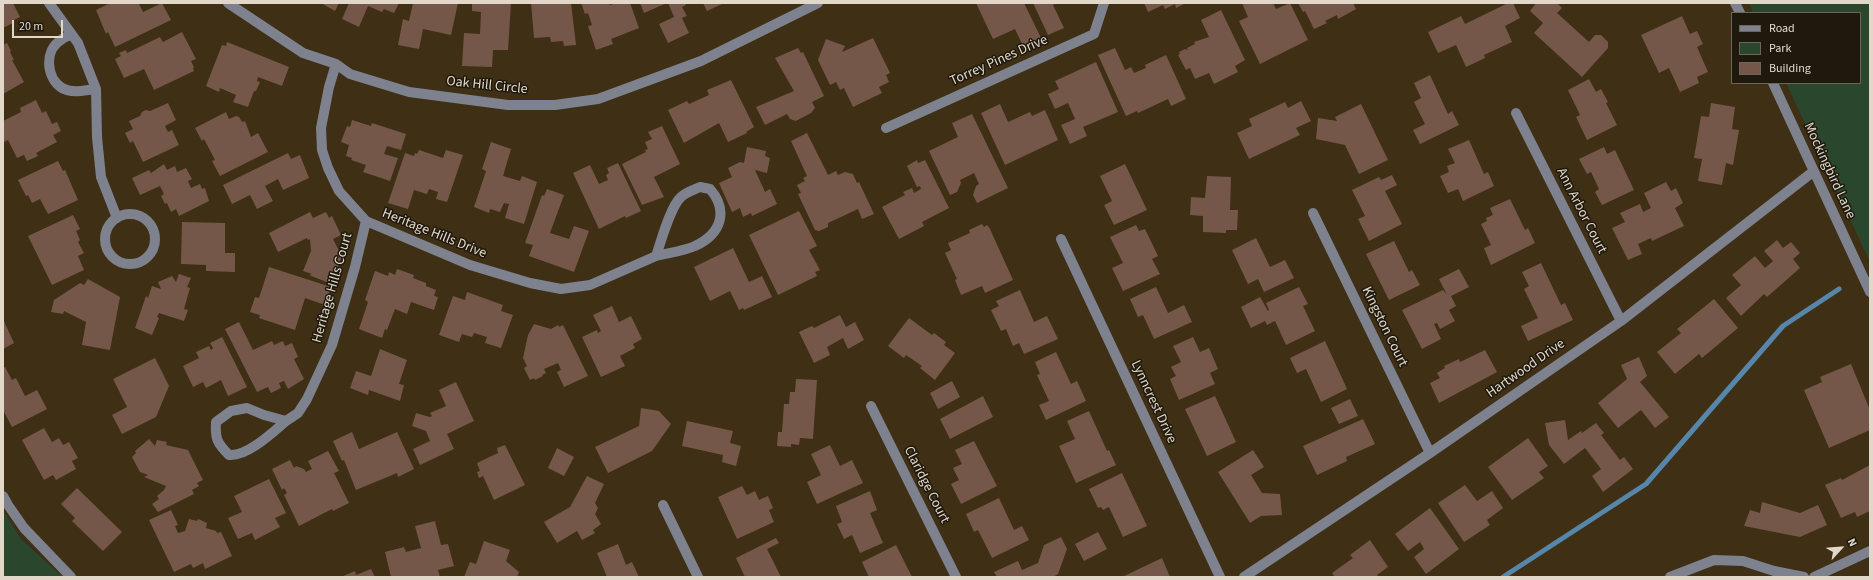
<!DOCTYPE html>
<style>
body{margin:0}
#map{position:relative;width:1873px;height:580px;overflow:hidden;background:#3e2f15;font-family:"Source Sans 3",sans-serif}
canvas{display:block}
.frame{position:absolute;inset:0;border:4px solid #e1d8c9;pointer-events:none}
.legend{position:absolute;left:1731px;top:12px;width:130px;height:72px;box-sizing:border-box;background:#1f180d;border:1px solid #6d6558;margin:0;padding:5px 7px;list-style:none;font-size:12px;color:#e1d8c9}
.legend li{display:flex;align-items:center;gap:8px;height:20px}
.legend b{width:20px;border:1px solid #6d6558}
.north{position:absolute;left:1821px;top:528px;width:40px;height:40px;-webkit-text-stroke:3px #1f180d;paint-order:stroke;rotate:64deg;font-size:11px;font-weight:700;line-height:16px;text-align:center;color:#e1d8c9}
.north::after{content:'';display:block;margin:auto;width:14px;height:18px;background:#e1d8c9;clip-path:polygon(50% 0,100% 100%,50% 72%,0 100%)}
.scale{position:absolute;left:12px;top:20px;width:51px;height:18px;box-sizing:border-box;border:2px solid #e1d8c9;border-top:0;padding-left:5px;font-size:12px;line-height:14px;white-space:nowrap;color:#e1d8c9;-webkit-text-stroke:3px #1f180d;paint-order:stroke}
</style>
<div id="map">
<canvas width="1873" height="580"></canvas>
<div class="frame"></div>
<ul class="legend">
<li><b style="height:5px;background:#7e818e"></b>Road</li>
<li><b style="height:11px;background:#2a462d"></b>Park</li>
<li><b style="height:11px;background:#75574a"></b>Building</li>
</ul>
<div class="north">N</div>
<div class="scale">20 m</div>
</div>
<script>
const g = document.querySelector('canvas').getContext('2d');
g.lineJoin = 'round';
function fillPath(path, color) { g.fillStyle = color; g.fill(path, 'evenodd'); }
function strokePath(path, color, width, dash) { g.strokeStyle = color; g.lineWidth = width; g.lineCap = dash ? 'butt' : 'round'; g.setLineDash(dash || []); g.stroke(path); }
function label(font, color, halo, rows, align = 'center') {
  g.font = font + ' "Source Sans 3",sans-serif'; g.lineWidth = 3; g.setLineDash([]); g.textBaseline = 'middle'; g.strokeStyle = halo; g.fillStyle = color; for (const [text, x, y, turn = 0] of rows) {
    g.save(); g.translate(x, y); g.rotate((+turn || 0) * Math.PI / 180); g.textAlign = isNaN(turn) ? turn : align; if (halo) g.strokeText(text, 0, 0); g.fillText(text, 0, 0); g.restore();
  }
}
const green = new Path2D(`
 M 1749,3 L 1870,3 L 1870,262 L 1786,83 L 1860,83 L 1860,13 L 1753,13 Z
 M 3,510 L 21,539 L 63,577 L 3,577 Z`);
const stream = new Path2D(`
 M 1503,577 L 1646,484 L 1783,326 L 1839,289`);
const building = new Path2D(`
 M 3,3 L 10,4 L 13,3 L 20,17 L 12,21 L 13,23 L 3,28 Z
 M 110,3 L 142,3 L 139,4 L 143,12 L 162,3 L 171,20 L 115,47 L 108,32 L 106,34 L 96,10 Z
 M 321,3 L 339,3 L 335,11 Z
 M 349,3 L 399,3 L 394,13 L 384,9 L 382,12 L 368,6 L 359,27 L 342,19 Z
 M 413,3 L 458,3 L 451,35 L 423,29 L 419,49 L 398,45 L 403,19 L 409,21 Z
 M 472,3 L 511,3 L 508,50 L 493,50 L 492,67 L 462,66 L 464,33 L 480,34 L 481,12 L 472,11 Z
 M 531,3 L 571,3 L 576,45 L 564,46 L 563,41 L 551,42 L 550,37 L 534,38 Z
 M 581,3 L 609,3 L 610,5 L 616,3 L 630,3 L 639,28 L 611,39 L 613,44 L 596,50 L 588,26 L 592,25 L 588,13 L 585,14 Z
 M 640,3 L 667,3 L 644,13 Z
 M 668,3 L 685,3 L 686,5 L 682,7 L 687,16 L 682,18 L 689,33 L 668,43 L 659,24 L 674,17 Z
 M 703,3 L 724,3 L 707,11 Z
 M 976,3 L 1024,3 L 1041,38 L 1027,46 L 1026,44 L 1023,46 L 1015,29 L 993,39 Z
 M 1033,3 L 1057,3 L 1053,5 L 1064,28 L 1048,35 Z
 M 1144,3 L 1186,3 L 1176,8 L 1175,4 L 1165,9 L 1163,5 L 1148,12 Z
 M 1242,3 L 1273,3 L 1276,9 L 1290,3 L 1308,40 L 1260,64 L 1239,21 L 1248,17 Z
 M 1298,3 L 1353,3 L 1356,9 L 1338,19 L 1337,15 L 1325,21 L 1327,23 L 1314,29 L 1305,11 L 1303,12 Z
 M 1508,3 L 1513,3 L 1520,18 L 1505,26 L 1512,42 L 1484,55 L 1485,58 L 1466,67 L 1456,45 L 1438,53 L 1428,32 L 1461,16 L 1465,24 Z
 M 1536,3 L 1559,3 L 1558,4 L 1562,8 L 1557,13 L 1589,42 L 1595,35 L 1601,35 L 1608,42 L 1608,48 L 1582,77 L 1534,33 L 1543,23 L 1530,11 Z
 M 1221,10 L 1245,60 L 1235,66 L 1238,72 L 1214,84 L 1209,73 L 1195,79 L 1190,68 L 1186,70 L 1178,55 L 1180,54 L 1179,52 L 1185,49 L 1188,50 L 1187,48 L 1195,44 L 1194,42 L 1209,37 L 1201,20 Z
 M 1682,16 L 1690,34 L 1697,31 L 1703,44 L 1697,47 L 1708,72 L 1697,77 L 1699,83 L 1680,92 L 1669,68 L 1659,73 L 1641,35 Z
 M 182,32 L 196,59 L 191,61 L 194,67 L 193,68 L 194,71 L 154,90 L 144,69 L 124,78 L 115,59 L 121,56 L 119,53 L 126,50 L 127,53 L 160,37 L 163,42 Z
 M 873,38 L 890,73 L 886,75 L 889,82 L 879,87 L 882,93 L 853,107 L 844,88 L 840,90 L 836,82 L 830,85 L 818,60 L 826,39 L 845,46 L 842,52 Z
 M 227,42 L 289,67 L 282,86 L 258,77 L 257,81 L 260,82 L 256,91 L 254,91 L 248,107 L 233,102 L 236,95 L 220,88 L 219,92 L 206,86 L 222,45 L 226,46 Z
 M 7,43 L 11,51 L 10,52 L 14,60 L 12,60 L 24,82 L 3,94 L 3,45 Z
 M 798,48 L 801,53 L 803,52 L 824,96 L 812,102 L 815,108 L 811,113 L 796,121 L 790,119 L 787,114 L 765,125 L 756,107 L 794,91 L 775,58 Z
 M 1115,48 L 1125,70 L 1131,67 L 1134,73 L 1146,68 L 1145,65 L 1166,55 L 1186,99 L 1171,106 L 1168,99 L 1138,113 L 1137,111 L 1126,116 L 1098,55 Z
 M 1096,62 L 1118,112 L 1083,127 L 1087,136 L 1070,144 L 1061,125 L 1075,119 L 1068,103 L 1055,109 L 1048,94 L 1059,89 L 1055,81 Z
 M 1430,75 L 1448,114 L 1452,111 L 1459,125 L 1420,144 L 1413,130 L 1425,124 L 1414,102 L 1421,98 L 1414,83 Z
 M 1589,79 L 1596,92 L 1601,89 L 1608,102 L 1606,103 L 1617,125 L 1587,140 L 1576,117 L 1580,115 L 1568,90 Z
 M 731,80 L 754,127 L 746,132 L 747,133 L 728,142 L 719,123 L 684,143 L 668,110 L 687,101 L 689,104 L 709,95 L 707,90 Z
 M 36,100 L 42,113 L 46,111 L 52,124 L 57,122 L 61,131 L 53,135 L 57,142 L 36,153 L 38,156 L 27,161 L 24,155 L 17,158 L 8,140 L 4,142 L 3,121 L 21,112 L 20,108 Z
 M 1301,101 L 1311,121 L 1296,128 L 1300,135 L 1249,159 L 1237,133 L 1252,126 L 1249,119 L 1285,102 L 1288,108 Z
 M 168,103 L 176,120 L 165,126 L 168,132 L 172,130 L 179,145 L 143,162 L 133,141 L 130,143 L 125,133 L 133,129 L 129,121 L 140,116 L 142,112 L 146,110 L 150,111 Z
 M 1711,103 L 1735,107 L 1732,129 L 1739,130 L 1733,165 L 1726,163 L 1722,185 L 1698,181 L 1702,159 L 1694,158 L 1701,116 L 1709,117 Z
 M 1000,104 L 1008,122 L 1030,112 L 1032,116 L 1045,110 L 1058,140 L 1005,165 L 981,113 Z
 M 1361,104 L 1388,160 L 1359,174 L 1345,145 L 1316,139 L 1318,118 L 1337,121 L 1335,117 Z
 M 226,112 L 229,119 L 236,116 L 239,117 L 242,122 L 245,121 L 251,137 L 258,133 L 268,152 L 220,176 L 212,161 L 215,160 L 204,139 L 202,141 L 195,128 Z
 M 972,114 L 1008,188 L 977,203 L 973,195 L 976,186 L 979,184 L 974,173 L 960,180 L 961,183 L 957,192 L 950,195 L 929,151 L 958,137 L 952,123 Z
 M 352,120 L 371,126 L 372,123 L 406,134 L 401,150 L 387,146 L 384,154 L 398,158 L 390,181 L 363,172 L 366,165 L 351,160 L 352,158 L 346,156 L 349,145 L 341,142 L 347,126 L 350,127 Z
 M 662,126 L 680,164 L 654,177 L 664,197 L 642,205 L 622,164 L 646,152 L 645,150 L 648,149 L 645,142 L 652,139 L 648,132 Z
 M 807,133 L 828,175 L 836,171 L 838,175 L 845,172 L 853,174 L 857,183 L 859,182 L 874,214 L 862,219 L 858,209 L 828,223 L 828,227 L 819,231 L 815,230 L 798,194 L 801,193 L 797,185 L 805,181 L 803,178 L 807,176 L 791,141 Z
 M 1469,140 L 1484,174 L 1488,172 L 1494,186 L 1463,201 L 1458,189 L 1448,193 L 1440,176 L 1449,172 L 1447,166 L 1455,163 L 1448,149 Z
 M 491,142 L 511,149 L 503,176 L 520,181 L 522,176 L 537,182 L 524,224 L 505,218 L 509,204 L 504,203 L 500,212 L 490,209 L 489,213 L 474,207 L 486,171 L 482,169 Z
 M 747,147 L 766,151 L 765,156 L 770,158 L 767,173 L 755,170 L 765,192 L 770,189 L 777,204 L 752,216 L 751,213 L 743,217 L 740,208 L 732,212 L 719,183 L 732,177 L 728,168 L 740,162 L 744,163 Z
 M 1604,147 L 1607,154 L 1615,150 L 1634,190 L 1602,205 L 1595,192 L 1599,189 L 1591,172 L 1587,174 L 1579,159 Z
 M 419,150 L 443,158 L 446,150 L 463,155 L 447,202 L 436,199 L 438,192 L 429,189 L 427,194 L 414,190 L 408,209 L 388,203 L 405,153 L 414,156 L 415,153 L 417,154 Z
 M 288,153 L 291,159 L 300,155 L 309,178 L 283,190 L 278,179 L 265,186 L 273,201 L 257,209 L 250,195 L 232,204 L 223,185 Z
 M 917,160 L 918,163 L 925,160 L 949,208 L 922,222 L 924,226 L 899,239 L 882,207 L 905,195 L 903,192 L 912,188 L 914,193 L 921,189 L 920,186 L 917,187 L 907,166 Z
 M 58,161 L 63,171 L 65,170 L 78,200 L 48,214 L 40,199 L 32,203 L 28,195 L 26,196 L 18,180 Z
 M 618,163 L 641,211 L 626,218 L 625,216 L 599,229 L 573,173 L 590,165 L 599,184 L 608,180 L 606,175 L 609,173 L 607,168 Z
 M 164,164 L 167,170 L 175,166 L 177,172 L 186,168 L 192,179 L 188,181 L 191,188 L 200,184 L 202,189 L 205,188 L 209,201 L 179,216 L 176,209 L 171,212 L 167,203 L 165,204 L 161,196 L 164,194 L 160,186 L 140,195 L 132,178 L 149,170 L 151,173 Z
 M 1125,164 L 1147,210 L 1114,225 L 1104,205 L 1112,201 L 1100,176 Z
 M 1392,175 L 1397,185 L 1385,191 L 1402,224 L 1369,241 L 1358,219 L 1365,216 L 1352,190 L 1379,177 L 1381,180 Z
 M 1207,176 L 1231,177 L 1230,210 L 1238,210 L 1237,230 L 1226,230 L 1226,233 L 1203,232 L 1203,216 L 1190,215 L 1191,197 L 1205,198 Z
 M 1666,182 L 1671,191 L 1676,188 L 1683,203 L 1675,208 L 1684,226 L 1652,241 L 1651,238 L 1638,244 L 1642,254 L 1628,260 L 1612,228 L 1625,222 L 1620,213 L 1640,204 L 1643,212 L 1651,208 L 1644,193 Z
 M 547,189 L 564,195 L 550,233 L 569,239 L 574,226 L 589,231 L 574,272 L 529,256 L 533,245 L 525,243 L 542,195 L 544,196 Z
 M 1510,199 L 1525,230 L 1528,228 L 1535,243 L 1491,265 L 1484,248 L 1491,245 L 1481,224 L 1487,221 L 1486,218 L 1493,215 L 1490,208 Z
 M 799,211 L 817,246 L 809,250 L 820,270 L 815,272 L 817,276 L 778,295 L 749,235 Z
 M 310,212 L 313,218 L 326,212 L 329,218 L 332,216 L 341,235 L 333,239 L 342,257 L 336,271 L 333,273 L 329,283 L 309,275 L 312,274 L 303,271 L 311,251 L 310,239 L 308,240 L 307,238 L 278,252 L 269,233 Z
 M 73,215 L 80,229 L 76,231 L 80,240 L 78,242 L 84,253 L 78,256 L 84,270 L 52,285 L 28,236 Z
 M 182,222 L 225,223 L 225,253 L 235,253 L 235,272 L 206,271 L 206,265 L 181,264 Z
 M 982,224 L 984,227 L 987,225 L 990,229 L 1013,280 L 985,293 L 982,286 L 961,295 L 955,280 L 957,279 L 945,253 L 951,250 L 948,243 L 970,233 L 969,230 Z
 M 1136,225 L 1139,231 L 1145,229 L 1158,256 L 1152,259 L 1160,274 L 1123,291 L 1112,268 L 1123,263 L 1110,237 Z
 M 1256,238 L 1270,267 L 1285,260 L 1294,278 L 1264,292 L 1258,279 L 1248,284 L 1232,250 Z
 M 1777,240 L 1783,248 L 1791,242 L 1800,253 L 1793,259 L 1800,268 L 1767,297 L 1764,294 L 1741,316 L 1726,298 L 1741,285 L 1732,275 L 1755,256 L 1765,268 L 1773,261 L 1764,251 Z
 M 1394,241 L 1409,272 L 1412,270 L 1420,285 L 1389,300 L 1366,254 Z
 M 733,248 L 749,282 L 762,276 L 772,297 L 744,310 L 743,308 L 739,310 L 730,291 L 710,301 L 694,267 Z
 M 1541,263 L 1561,305 L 1565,303 L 1573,320 L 1528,341 L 1521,326 L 1538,318 L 1524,289 L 1529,286 L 1522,272 Z
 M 269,267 L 331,287 L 325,305 L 305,298 L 295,330 L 259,318 L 260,315 L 250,312 L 255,297 L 259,298 Z
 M 397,269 L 414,275 L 413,278 L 426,283 L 426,286 L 436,290 L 434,296 L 438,297 L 434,310 L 411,302 L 407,314 L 395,309 L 387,330 L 385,329 L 382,338 L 359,329 L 368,302 L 365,300 L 375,271 L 388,276 L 389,272 L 395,275 Z
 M 1459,269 L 1469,287 L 1451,296 L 1456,306 L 1449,310 L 1455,321 L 1440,329 L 1437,323 L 1434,324 L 1441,339 L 1422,349 L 1402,310 L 1443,290 L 1447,295 L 1439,279 Z
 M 179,274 L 191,278 L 187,287 L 190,288 L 184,309 L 188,310 L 184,321 L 159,313 L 157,317 L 159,318 L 152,335 L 135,328 L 146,296 L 148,298 L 152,286 L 161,289 L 158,282 L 172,276 L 176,282 Z
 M 88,279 L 120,297 L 110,350 L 82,345 L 86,322 L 64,311 L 63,314 L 51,312 L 54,300 L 80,283 L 84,285 Z
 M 1156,287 L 1168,313 L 1184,305 L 1192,322 L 1154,339 L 1143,315 L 1138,317 L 1130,299 Z
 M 1299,287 L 1308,304 L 1303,306 L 1315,331 L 1286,345 L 1275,321 L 1267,325 L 1265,321 L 1251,328 L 1241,307 L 1260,297 L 1268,311 L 1269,310 L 1266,303 Z
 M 1020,290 L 1034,322 L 1047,316 L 1058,339 L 1024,354 L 1019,343 L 1013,346 L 1006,329 L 1001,331 L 991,310 L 999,306 L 996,301 Z
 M 467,292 L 503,305 L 501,311 L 513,315 L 501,348 L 485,343 L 487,337 L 474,333 L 472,337 L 462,334 L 459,342 L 439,335 L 453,296 L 465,300 Z
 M 1714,299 L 1738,328 L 1702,358 L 1699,354 L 1675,374 L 1657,352 L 1681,333 L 1677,329 Z
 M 612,306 L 619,322 L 631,316 L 642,339 L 633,344 L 635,348 L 620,356 L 625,366 L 601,377 L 582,337 L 597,330 L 598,333 L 601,331 L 593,315 Z
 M 840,315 L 846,327 L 855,322 L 864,340 L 848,349 L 843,338 L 827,347 L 830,355 L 814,363 L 799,332 L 812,326 L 814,328 Z
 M 909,318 L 932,335 L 934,333 L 946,342 L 944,345 L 955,353 L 935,380 L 920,368 L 922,366 L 906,355 L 904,358 L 888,346 Z
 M 3,319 L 14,343 L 3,349 Z
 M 239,322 L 253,350 L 272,341 L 274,345 L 283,341 L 285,346 L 292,343 L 298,357 L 294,359 L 304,379 L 288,389 L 284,381 L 279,383 L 281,388 L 271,393 L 268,387 L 257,392 L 225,329 Z
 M 534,324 L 551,329 L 558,325 L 559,327 L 563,325 L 588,376 L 564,387 L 557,372 L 561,370 L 558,363 L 544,369 L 546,373 L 542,375 L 543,376 L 535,380 L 534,378 L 530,380 L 524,368 L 527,366 L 523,358 L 528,335 Z
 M 222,337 L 247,387 L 228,396 L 221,380 L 206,388 L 203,382 L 193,387 L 183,366 L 199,358 L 196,352 L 209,346 L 211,350 L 213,348 L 210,343 Z
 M 1193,337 L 1200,352 L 1209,348 L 1218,369 L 1210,373 L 1215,384 L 1179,400 L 1170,379 L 1176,376 L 1171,367 L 1181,362 L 1173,346 Z
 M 1325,341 L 1347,389 L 1321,402 L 1306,369 L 1297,373 L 1290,358 Z
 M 380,349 L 407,360 L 399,384 L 404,385 L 400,401 L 369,390 L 368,395 L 350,388 L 356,371 L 371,376 Z
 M 1485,350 L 1497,372 L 1439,403 L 1430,383 L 1440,378 L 1437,373 L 1445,368 L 1444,366 L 1459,359 L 1460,362 Z
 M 1056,352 L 1071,384 L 1077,381 L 1086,401 L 1046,420 L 1039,405 L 1049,401 L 1037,375 L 1040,374 L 1035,362 Z
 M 1639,357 L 1647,376 L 1640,382 L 1669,417 L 1655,428 L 1641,410 L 1618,428 L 1598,403 L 1627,379 L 1621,365 Z
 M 155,358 L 169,386 L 156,417 L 122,434 L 112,415 L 127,407 L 113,379 Z
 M 1851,364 L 1870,410 L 1870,430 L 1829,448 L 1804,390 L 1822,382 L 1820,377 Z
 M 5,367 L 12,380 L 16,378 L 25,396 L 37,390 L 47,409 L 12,427 L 3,410 L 3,368 Z
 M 796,379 L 817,380 L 813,439 L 800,438 L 799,445 L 791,444 L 791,447 L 777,446 L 778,432 L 782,432 L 784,404 L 789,404 L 790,392 L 795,392 Z
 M 952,381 L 960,397 L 938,409 L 930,393 Z
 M 456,382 L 474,421 L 447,434 L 454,449 L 420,465 L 413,449 L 430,441 L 426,431 L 412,426 L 416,413 L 430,417 L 432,416 L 430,413 L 446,406 L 439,390 Z
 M 983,396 L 993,417 L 950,439 L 940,419 Z
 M 1215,396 L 1236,442 L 1207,456 L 1185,409 Z
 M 1350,399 L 1358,416 L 1339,424 L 1331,408 Z
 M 641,408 L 659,411 L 671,424 L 652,451 L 608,473 L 595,447 L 639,426 Z
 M 1089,411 L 1107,451 L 1109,450 L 1116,465 L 1076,483 L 1059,446 L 1075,439 L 1067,421 Z
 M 1363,419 L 1375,444 L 1346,457 L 1347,461 L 1317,475 L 1303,446 Z
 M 1565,420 L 1568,440 L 1581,431 L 1582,433 L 1596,423 L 1604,433 L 1601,435 L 1620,460 L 1624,457 L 1633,469 L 1603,492 L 1592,476 L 1601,469 L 1585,448 L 1564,464 L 1549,445 L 1545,423 Z
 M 687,421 L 733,431 L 730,443 L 741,446 L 736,466 L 722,462 L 723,455 L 682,446 Z
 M 44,428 L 52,442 L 59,438 L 63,445 L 69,442 L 78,458 L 72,461 L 76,469 L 56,480 L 53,475 L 44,480 L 22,440 Z
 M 352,432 L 359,449 L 397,432 L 414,469 L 398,477 L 397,473 L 356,490 L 344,460 L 342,461 L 333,441 Z
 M 1528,438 L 1548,466 L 1539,472 L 1544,478 L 1512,500 L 1488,467 Z
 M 149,439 L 155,446 L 157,440 L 167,442 L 166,445 L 188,450 L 203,480 L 197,483 L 199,486 L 192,490 L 194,494 L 158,512 L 152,504 L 159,499 L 157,496 L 164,490 L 166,486 L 144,477 L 148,475 L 140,472 L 132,457 L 136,453 L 135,451 Z
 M 974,441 L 997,486 L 961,504 L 951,484 L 959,480 L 953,468 L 962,464 L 955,450 Z
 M 505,445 L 525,485 L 494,500 L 483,476 L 479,478 L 477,472 L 480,471 L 477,463 L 498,453 L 497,448 Z
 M 830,445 L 840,466 L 852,460 L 863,483 L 817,504 L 807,482 L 821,475 L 811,454 Z
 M 557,448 L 574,457 L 564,476 L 548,468 Z
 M 1253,450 L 1264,467 L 1251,475 L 1262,493 L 1280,494 L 1282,515 L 1261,516 L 1250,523 L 1218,472 Z
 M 328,451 L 339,471 L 334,473 L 349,503 L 333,511 L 332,509 L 299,526 L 284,495 L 287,493 L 284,488 L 282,490 L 272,469 L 290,460 L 294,468 L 296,466 L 304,469 L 306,472 L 312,469 L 308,461 Z
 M 1870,465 L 1870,511 L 1857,517 L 1855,512 L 1841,518 L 1825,485 L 1841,478 L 1842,480 Z
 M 1122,473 L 1147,526 L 1123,537 L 1109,507 L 1103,510 L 1101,507 L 1098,508 L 1089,489 Z
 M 587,476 L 604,484 L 595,503 L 598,508 L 595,514 L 601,524 L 593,530 L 595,533 L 582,540 L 577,531 L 557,543 L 544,522 L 570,507 Z
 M 269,479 L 286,513 L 275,518 L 280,527 L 255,540 L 252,533 L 238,539 L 228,518 L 242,512 L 234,496 Z
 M 1465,485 L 1477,501 L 1492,491 L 1503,508 L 1487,520 L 1490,525 L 1464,542 L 1438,503 Z
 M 742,486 L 747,495 L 755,491 L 759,500 L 768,496 L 773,508 L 769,510 L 774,522 L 737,539 L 718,497 Z
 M 77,488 L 122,532 L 103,551 L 72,521 L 75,518 L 61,504 Z
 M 870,491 L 877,510 L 870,513 L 883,543 L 860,553 L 852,535 L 844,539 L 837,524 L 842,522 L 836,506 Z
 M 999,498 L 1014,530 L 1022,526 L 1029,540 L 992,558 L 978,530 L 974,532 L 966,514 Z
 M 1762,502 L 1800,513 L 1818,505 L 1827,525 L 1800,537 L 1744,526 L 1750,510 L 1760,513 Z
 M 1430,508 L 1459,549 L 1426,574 L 1414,557 L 1424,549 L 1420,542 L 1408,551 L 1395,534 Z
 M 171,510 L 178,525 L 175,526 L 178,533 L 185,531 L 189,519 L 197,521 L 198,519 L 207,523 L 206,528 L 216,531 L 217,533 L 221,532 L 232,556 L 205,569 L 203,563 L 193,568 L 191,564 L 174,572 L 149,520 Z
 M 435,521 L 441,545 L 448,544 L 454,566 L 438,570 L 440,577 L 391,577 L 385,552 L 404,547 L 406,552 L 421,548 L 415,526 Z
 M 1098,532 L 1107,549 L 1084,561 L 1075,544 Z
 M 1061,537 L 1067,549 L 1058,574 L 1053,577 L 997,577 L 994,572 L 1018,561 L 1022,570 L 1038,563 L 1044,545 Z
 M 776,538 L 779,543 L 767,549 L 781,577 L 745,577 L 736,558 Z
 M 1370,540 L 1388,567 L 1377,575 L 1379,577 L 1335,577 L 1332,573 L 1353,558 L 1350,555 Z
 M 484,541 L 510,550 L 506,561 L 519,572 L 517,577 L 464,577 L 470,562 L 476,564 Z
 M 618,544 L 626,565 L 632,562 L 639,577 L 607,577 L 597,553 Z
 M 896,545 L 912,577 L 869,577 L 862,562 Z
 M 1162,558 L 1170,577 L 1122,577 Z
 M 371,569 L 375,577 L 341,577 L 355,571 L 356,575 Z`);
const minor = new Path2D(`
 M 49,3 L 78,43 L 96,89 L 97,137 L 101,177 L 117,218
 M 228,3 L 303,53 L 336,64 L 350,74 L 409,92 L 508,105 L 555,105 L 598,99 L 701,61 L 818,3
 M 1735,3 L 1740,13
 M 72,35 C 69,36 64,37 61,40 C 44,50 46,78 62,88 C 73,94 85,90 96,89
 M 336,64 L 329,87 L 321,128 L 322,150 L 328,168 L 339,191 L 366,221 L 470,265 L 530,283 L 561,289 L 590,285 L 656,256
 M 1773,83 L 1870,292
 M 1516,113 L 1621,321
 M 886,128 L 1094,34 L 1104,3
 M 700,187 L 710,189 C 729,211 721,234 695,246 C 684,251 668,253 656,256 C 661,242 670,207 681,197 C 686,192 693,190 700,187 Z
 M 1313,213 L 1430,453
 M105 239a25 25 0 1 1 50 0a25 25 0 1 1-50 0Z
 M 1061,239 L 1220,577
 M 871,406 L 956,577
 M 247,408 L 264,415 L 286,421 C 273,432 247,457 229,455 C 217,443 215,439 216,422 L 231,411 Z
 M 286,421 L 298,413 L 307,399 L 332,345 L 355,267 L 366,221
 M 3,496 L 8,505 L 24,528 L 71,577
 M 663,505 L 698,577
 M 1244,577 L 1430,453 L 1621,321 L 1814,171
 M 1670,577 L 1714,560 L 1743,561 L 1774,571 L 1804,577
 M 1814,577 L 1870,551`);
const streetNames = [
 ["Torrey Pines Drive",999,61,-24],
 ["Oak Hill Circle",487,86,6],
 ["Mockingbird Lane",1829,171,65],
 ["Ann Arbor Court",1581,211,63],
 ["Heritage Hills Drive",434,234,22],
 ["Heritage Hills Court",333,288,-74],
 ["Kingston Court",1384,327,64],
 ["Hartwood Drive",1526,369,-35],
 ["Lynncrest Drive",1153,402,65],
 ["Claridge Court",926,485,63]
];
fillPath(green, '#2a462d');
strokePath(stream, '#5686aa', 5);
fillPath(building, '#75574a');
strokePath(minor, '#7e818e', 10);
label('14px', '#e1d8c9', '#1f180d', streetNames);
</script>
